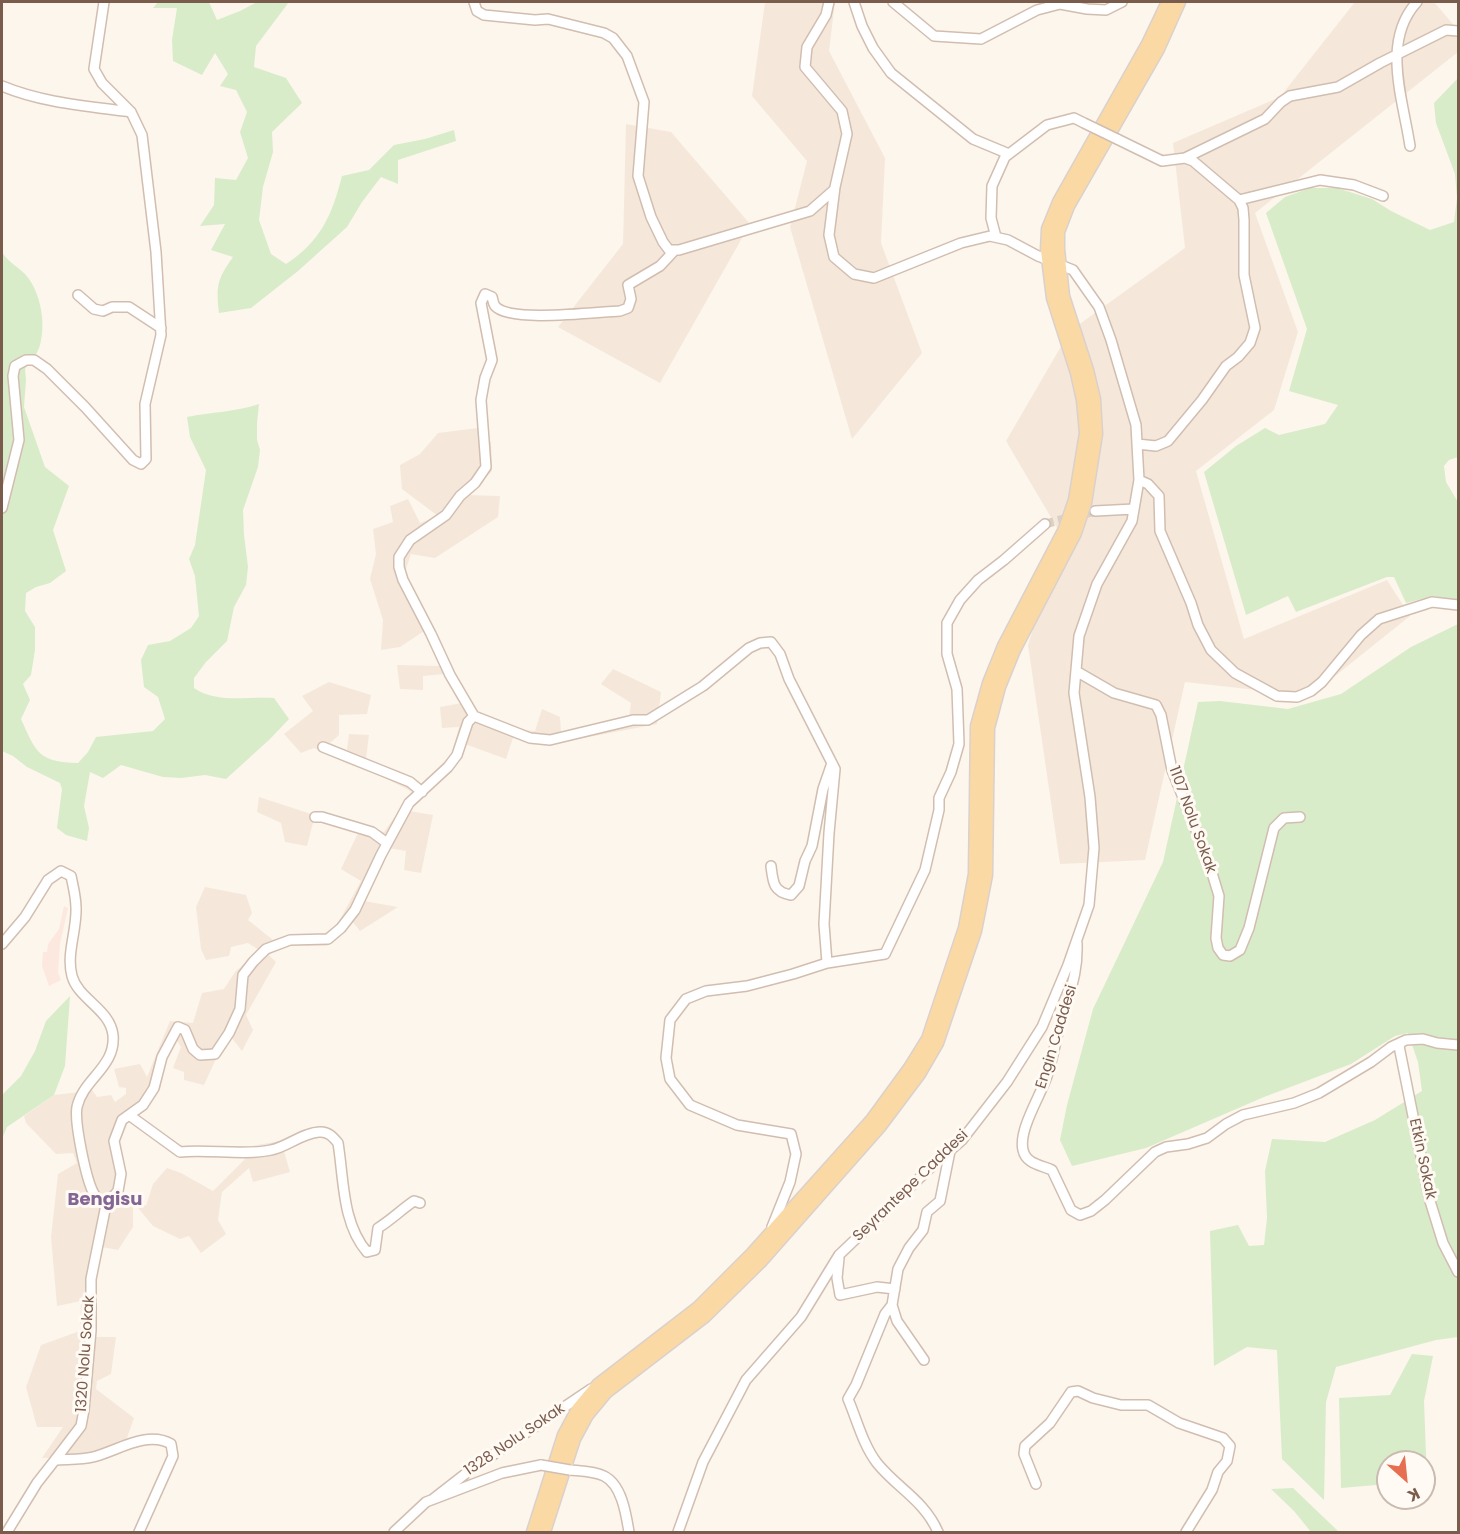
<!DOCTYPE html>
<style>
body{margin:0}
#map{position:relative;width:1460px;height:1534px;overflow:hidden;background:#fdf6ec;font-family:Poppins,sans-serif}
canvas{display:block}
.frame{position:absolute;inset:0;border:3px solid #7a5c4d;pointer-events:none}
.north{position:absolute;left:1376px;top:1450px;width:60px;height:60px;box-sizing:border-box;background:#fffaf3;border:2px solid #cabbb1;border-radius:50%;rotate:153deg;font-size:16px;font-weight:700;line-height:24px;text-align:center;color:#7a5c4d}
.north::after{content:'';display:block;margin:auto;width:21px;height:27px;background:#e76f51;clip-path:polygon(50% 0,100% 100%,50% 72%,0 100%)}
</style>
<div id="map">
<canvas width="1460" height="1534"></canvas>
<div class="frame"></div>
<div class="north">K</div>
</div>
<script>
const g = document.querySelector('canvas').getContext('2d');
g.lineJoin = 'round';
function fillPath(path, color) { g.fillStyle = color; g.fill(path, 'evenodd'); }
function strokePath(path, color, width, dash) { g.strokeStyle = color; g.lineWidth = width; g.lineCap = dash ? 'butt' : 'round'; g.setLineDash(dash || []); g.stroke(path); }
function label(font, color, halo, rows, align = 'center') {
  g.font = font + ' Poppins,sans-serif'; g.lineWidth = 6; g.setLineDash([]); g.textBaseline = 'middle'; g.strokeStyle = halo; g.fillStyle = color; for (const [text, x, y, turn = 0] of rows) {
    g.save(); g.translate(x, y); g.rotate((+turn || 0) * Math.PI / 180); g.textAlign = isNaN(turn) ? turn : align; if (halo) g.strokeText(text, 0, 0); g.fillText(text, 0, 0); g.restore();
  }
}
const residential = new Path2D(`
 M 765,2 L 835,2 L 829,51 L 885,158 L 881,243 L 922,353 L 852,439 L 790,227 L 807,161 L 752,96 Z
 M 1355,2 L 1434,2 L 1458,30 L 1458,52 L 1255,213 L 1298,332 L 1274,410 L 1196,471 L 1244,639 L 1387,580 L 1410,616 L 1310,696 L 1185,682 L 1145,860 L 1060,864 L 1028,645 L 1062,536 L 1006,441 L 1070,331 L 1185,248 L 1173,143 L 1280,97 Z
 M 626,124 L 671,132 L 750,224 L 660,383 L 558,327 L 623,244 Z
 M 478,428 L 491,442 L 492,471 L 468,495 L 500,496 L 498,517 L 435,558 L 411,554 L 405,572 L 433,627 L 452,672 L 474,710 L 522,730 L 535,731 L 542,709 L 560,717 L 561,732 L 629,717 L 631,703 L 601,684 L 613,669 L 661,692 L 657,724 L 547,745 L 513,738 L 506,759 L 465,744 L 459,760 L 409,811 L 433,815 L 421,873 L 404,870 L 406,851 L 389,848 L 364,901 L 398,907 L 360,931 L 352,921 L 327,946 L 288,945 L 269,955 L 276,962 L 246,1015 L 253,1030 L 242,1051 L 231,1037 L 215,1061 L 204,1085 L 184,1080 L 184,1072 L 173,1068 L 181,1047 L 176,1039 L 165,1060 L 160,1089 L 144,1110 L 136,1115 L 182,1146 L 251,1146 L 281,1141 L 290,1172 L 253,1182 L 249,1168 L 222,1192 L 218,1220 L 226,1234 L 201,1253 L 189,1236 L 180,1239 L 153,1226 L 133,1202 L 133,1227 L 118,1250 L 102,1247 L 94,1288 L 94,1337 L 116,1337 L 111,1374 L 97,1381 L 96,1389 L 134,1418 L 126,1441 L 102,1456 L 42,1458 L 63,1427 L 37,1427 L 26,1387 L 41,1345 L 80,1331 L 81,1301 L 57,1306 L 51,1237 L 58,1174 L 77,1163 L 73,1153 L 56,1154 L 26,1123 L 24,1116 L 54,1095 L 80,1092 L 87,1083 L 97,1097 L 111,1095 L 115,1102 L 126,1094 L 126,1088 L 119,1087 L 114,1069 L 140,1064 L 147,1077 L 170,1021 L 193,1023 L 202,993 L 224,989 L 235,972 L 259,950 L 248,943 L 231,947 L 229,956 L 206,960 L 201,949 L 196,907 L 205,887 L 246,895 L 252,913 L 248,920 L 273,940 L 288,935 L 324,934 L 338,923 L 361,881 L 341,869 L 358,833 L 323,822 L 313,823 L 307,846 L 285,842 L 281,823 L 257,812 L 259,797 L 311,814 L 322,813 L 384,832 L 412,792 L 378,774 L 348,764 L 314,748 L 301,753 L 284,734 L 313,711 L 302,696 L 329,682 L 371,695 L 367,714 L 339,715 L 339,735 L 330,743 L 347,750 L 349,734 L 369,735 L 366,759 L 414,778 L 421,785 L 452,754 L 459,727 L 442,728 L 440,707 L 462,703 L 444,674 L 423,676 L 423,690 L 400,689 L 397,665 L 440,666 L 424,631 L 400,647 L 381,650 L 383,620 L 370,579 L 376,554 L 373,529 L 393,522 L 390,506 L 408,499 L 420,523 L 438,516 L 402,489 L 400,465 L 420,454 L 438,433 ZM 129,1120 L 178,1157 L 247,1157 L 213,1191 L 181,1173 L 167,1168 L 153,1184 L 146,1206 L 124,1194 L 123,1165 L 119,1140 L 124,1124 Z`);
const commercial = new Path2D(`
 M 64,906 L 68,908 L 60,944 L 58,973 L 61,980 L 49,986 L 42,966 L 43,952 L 47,952 L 48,944 L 59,929 Z`);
const green = new Path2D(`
 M 158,2 L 209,2 L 217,20 L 240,11 L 257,2 L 289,2 L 256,46 L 254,67 L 286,78 L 302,103 L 272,132 L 273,152 L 263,187 L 259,220 L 271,254 L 286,264 C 321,241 332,215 342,176 L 369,170 L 394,145 L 425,139 L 454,130 L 456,141 L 398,160 L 398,184 L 381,177 L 362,202 L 347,227 L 298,271 L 251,308 L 219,313 C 216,285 217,280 233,257 L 211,250 L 225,224 L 200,226 L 214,205 L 215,178 L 236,180 L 248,158 L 240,132 L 247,112 L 236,90 L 220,86 L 228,74 L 215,53 L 202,75 L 173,61 L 172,40 L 177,8 L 153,8 Z
 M 1458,78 L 1458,457 L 1449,460 L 1444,466 L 1446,482 L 1458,502 L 1458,600 L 1433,596 L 1406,603 L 1394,577 L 1387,577 L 1296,612 L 1288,596 L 1246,615 L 1204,472 L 1236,446 L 1265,428 L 1279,435 L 1325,424 L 1338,405 L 1289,391 L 1307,329 L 1266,213 L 1285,197 L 1310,188 L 1337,188 L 1372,199 L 1391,211 L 1430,230 L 1454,222 L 1457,198 L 1455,174 L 1436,123 L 1434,103 Z
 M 2,252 C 8,262 17,266 25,274 C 41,292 46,323 40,345 C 38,354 30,362 25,369 L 26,380 L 24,407 L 45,467 L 69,486 L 53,530 L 66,571 L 50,583 L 36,587 L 26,593 L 25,611 L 35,627 L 35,650 L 31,675 L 23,684 L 30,700 L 21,719 C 36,753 39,762 78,763 L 88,752 L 96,737 L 153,731 L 165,719 L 158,697 L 144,687 L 141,660 L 148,645 L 170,641 L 191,628 L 199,616 L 195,576 L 189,559 L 195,545 L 206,470 L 190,437 L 187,417 C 212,412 235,412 259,404 L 257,423 L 257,440 L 260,450 L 258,467 L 243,510 L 244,535 L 248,567 L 246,585 L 234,607 L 227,641 L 206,662 L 194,678 L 194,688 C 217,704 248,696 274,698 L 289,719 L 270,739 L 226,779 L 205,775 L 181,778 L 163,777 L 121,765 L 103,778 L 90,772 L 84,806 L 89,828 L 87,841 L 66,835 L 57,828 L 62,789 L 60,783 L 27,767 L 13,756 L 2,751 Z
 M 1458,624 L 1458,1337 L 1436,1340 L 1336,1367 L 1326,1402 L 1324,1500 L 1282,1459 L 1277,1350 L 1247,1347 L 1214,1366 L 1210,1231 L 1238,1225 L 1249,1246 L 1264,1245 L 1267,1218 L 1265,1171 L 1272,1139 L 1325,1142 L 1375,1120 L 1422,1091 L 1418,1062 L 1408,1033 L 1395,1036 L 1351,1064 L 1264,1097 L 1146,1148 L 1072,1166 L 1060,1140 L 1067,1105 L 1093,1009 L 1163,862 L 1198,702 L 1220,701 L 1288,709 L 1341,694 L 1411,647 Z
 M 70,996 L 65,1066 L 54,1095 L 7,1127 L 2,1139 L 2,1095 L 21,1076 L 35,1051 L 46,1021 Z
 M 1412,1354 L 1433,1356 L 1424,1401 L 1427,1481 L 1424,1481 L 1424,1462 L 1388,1462 L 1388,1484 L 1341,1488 L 1339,1398 L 1390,1395 Z
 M 1293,1488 L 1339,1532 L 1311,1532 L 1294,1511 L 1271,1489 Z`);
const minorTunnel = new Path2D(`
 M 1045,524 L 1095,511`);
const minor = new Path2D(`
 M 474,2 L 477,11 L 484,15 L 535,20 L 548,19 L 604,33 L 613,38 L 627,56 L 644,102 L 638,176 L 651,217 L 663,242 L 669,250 L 679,250 L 810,211 L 834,190
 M 854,2 L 862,26 L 873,48 L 891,73 L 973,139 L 1009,154
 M 893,2 L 934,36 L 981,39 L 1037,10 L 1060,4 L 1087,9 L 1106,10 L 1122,2
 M 2,86 C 43,103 87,106 131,112
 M 1117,139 L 1162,161 L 1185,158 L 1193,161 L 1239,200 L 1243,208 L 1244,220 L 1244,275 L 1255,328 L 1250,343 L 1238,357 L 1226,366 L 1202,400 L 1168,441 L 1156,446 L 1137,444
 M 1410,146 C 1403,99 1381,41 1417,2
 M 1185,158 L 1265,119 L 1281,102 L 1290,96 L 1338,87 L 1380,63 L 1446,30 L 1458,31
 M 1239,200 L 1320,180 L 1354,185 L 1383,196
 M 996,237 L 991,218 L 992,186 L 1005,157 L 1047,125 L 1074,118 L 1084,123
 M 78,295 L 94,309 L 103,311 L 112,307 L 129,307 L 161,328
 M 1139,480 L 1148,484 L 1159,496 L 1160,531 L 1191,603 L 1198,625 L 1211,650 L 1235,673 L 1277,696 L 1297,697 L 1311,691 L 1322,682 L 1361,635 L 1379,619 L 1432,602 L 1458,605
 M 2,508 L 19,440 L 13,376 L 15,366 L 26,360 L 34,360 L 47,369 L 85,407 L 133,460 L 141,464 L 146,459 L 145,404 L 161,335 L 156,252 L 142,135 L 131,112 L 102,83 L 94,69 L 104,2
 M 1095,511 L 1134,509
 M 1076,671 L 1114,693 L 1156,705 L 1161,715 L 1172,770 L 1208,860 L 1219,896 L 1216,938 L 1218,948 L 1223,955 L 1230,956 L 1240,950 L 1249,928 L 1274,828 L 1284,818 L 1300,817
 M 474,716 L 450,675 L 431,634 L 403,580 L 399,567 L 399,557 L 410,540 L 446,515 L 460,496 L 475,483 L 486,467 L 481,400 L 485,378 L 492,360 L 481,303 L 485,294 L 492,297 C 493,300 493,303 495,306 C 509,323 596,312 620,311 L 628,308 L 631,299 L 628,285 L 660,266 L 675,250
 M 323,747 L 410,782 L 422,792
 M 315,817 L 322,817 L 372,832 L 387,843
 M 771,866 C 773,882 773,892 791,895 L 799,886 L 805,861 L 812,846 L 823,789 L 832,763
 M 1077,943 C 1078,974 1070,990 1062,1019 C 1056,1036 1054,1055 1048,1073 C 1042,1094 1018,1129 1023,1150 C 1026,1164 1041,1165 1052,1170 L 1071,1210 L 1080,1215 L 1091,1211 L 1105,1200 L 1155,1152 L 1166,1147 L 1188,1144 L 1207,1138 L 1226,1124 L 1243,1115 L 1294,1103 L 1319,1093 L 1371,1062 L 1391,1047 L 1406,1040 L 1423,1039 L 1437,1043 L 1458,1045
 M 2,944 L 25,917 L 48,880 L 61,871 L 71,876 C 73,886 76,897 76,908 C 77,930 66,954 72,976 C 78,999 110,1009 113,1035 C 116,1067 83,1079 77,1107 C 74,1122 86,1178 93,1192 C 96,1198 100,1202 106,1205
 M 1401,1043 L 1399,1046 L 1430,1201 L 1443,1243 L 1458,1272
 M 129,1115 L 180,1152 C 209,1149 244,1156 271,1150 C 287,1147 302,1133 319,1132 C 328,1131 333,1137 338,1143 C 344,1180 342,1223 367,1252 L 375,1250 L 378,1228 C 391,1220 402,1209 414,1201 L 420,1203
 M 106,1205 L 118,1191 L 121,1174 L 114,1141 L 122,1120 L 143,1105 L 154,1088 L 162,1057 L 178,1027 L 185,1030 L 193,1049 L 200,1055 L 215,1054 L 229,1033 L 240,1009 L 243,975 L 253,962 L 266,949 L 290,940 L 328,939 L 341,928 L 355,910 L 381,855 L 409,803 L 448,767 L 457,755 L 468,722 L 474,716 L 530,738 L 550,740 L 633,720 L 648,720 L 703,686 L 749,648 L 760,643 L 771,642 L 780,654 L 789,679 L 835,769 L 829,833 L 824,924 L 827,963
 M 106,1205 L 91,1279 L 91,1330 L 84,1410 L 81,1426 L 55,1460 C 67,1459 81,1460 93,1457 C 117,1451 147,1430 171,1444 L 173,1456 L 139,1532
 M 772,1227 L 790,1182 L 796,1154 L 791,1134 L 737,1125 L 690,1105 L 670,1079 L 666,1058 L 670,1020 L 686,999 L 706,991 L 747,986 L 793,974 L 827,963 L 885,954 L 925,870 L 939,810 L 939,798 L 951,772 L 959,744 L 957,689 L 947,654 L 947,623 L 960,600 L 978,580 L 1004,560 L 1045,524
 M 839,1258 L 837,1278 L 840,1295 L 877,1287 L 895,1289
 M 892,1305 L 885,1314 L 856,1385 L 848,1399 C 857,1420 863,1445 877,1463 C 897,1488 924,1500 938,1532
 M 924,1360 L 897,1321 L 892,1305 L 898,1269 L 909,1248 L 923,1230 L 927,1212 L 940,1201 L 950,1151
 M 570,1470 C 580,1471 594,1471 604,1476 C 622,1485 626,1514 629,1532
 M 1036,1484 L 1024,1454 L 1025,1446 L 1050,1423 L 1071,1392 L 1078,1391 L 1093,1398 L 1121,1405 L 1148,1405 L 1179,1423 L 1223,1438 L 1230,1446 L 1227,1461 L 1218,1472 L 1212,1490 L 1186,1532
 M 433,1499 L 469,1471 L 591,1389
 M 7,1532 L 37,1483 L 55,1460
 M 394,1532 L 426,1502 L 502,1473 L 541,1465
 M 678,1532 L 703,1462 L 746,1380 L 801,1317 L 839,1255 L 929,1169 L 962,1140 L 1007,1082 L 1042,1027 L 1068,965 L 1089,905 L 1094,848 L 1090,797 L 1074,693 L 1079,636 L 1097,584 L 1132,521 L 1139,480 L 1136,425 L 1111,340 L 1099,307 L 1073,270 L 1038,256 L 1008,240 L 990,236 L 961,243 L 874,278 L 854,274 L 834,257 L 829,235 L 835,187 L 847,134 L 842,111 L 805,67 L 807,47 L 826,15 L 829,2`);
const major = new Path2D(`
 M 533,1532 L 564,1435 L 578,1409 L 598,1385 L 698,1308 L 752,1254 L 872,1120 L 910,1068 L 928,1039 L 965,928 L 975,874 L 977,726 L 989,683 L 1004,646 L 1065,529 L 1075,500 L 1086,433 L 1083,400 L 1077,373 L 1053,298 L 1047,250 L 1048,229 L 1059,202 L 1148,44 L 1168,2
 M 544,1532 L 574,1439 L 587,1415 L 606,1392 L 705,1316 L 760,1262 L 880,1126 L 919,1074 L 937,1043 L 975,931 L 986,875 L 988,728 L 999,687 L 1014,650 L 1075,533 L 1085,503 L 1096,434 L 1094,399 L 1087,370 L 1063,296 L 1058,249 L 1058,232 L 1068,206 L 1158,49 L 1179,2`);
const minorBridge = new Path2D(`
 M 1084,123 L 1117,139
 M 541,1465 L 570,1470`);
const streetNames = [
 ["1107 Nolu Sokak",1192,820,70],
 ["Engin Caddesi",1057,1037,-73],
 ["Etkin Sokak",1422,1159,78],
 ["Seyrantepe Caddesi",911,1186,-44],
 ["1320 Nolu Sokak",86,1354,-86],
 ["1328 Nolu Sokak",515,1440,-34]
];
const quarterNames = [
 ["Bengisu",105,1200]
];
fillPath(residential, '#f5e8da');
fillPath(commercial, '#fde8e0');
fillPath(green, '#d8ecc9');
strokePath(minorTunnel, '#dcd0c4', 9, [9, 4.5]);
strokePath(minor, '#d1beb0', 12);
strokePath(major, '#dad1cd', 15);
strokePath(minor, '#fff', 9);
strokePath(major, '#fbd9a5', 12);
strokePath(minorBridge, '#d1beb0', 12, []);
strokePath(minorBridge, '#fff', 9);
label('15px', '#7a5c4d', '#fffaf3', streetNames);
label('bold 18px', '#846695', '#fffaf3', quarterNames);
</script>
